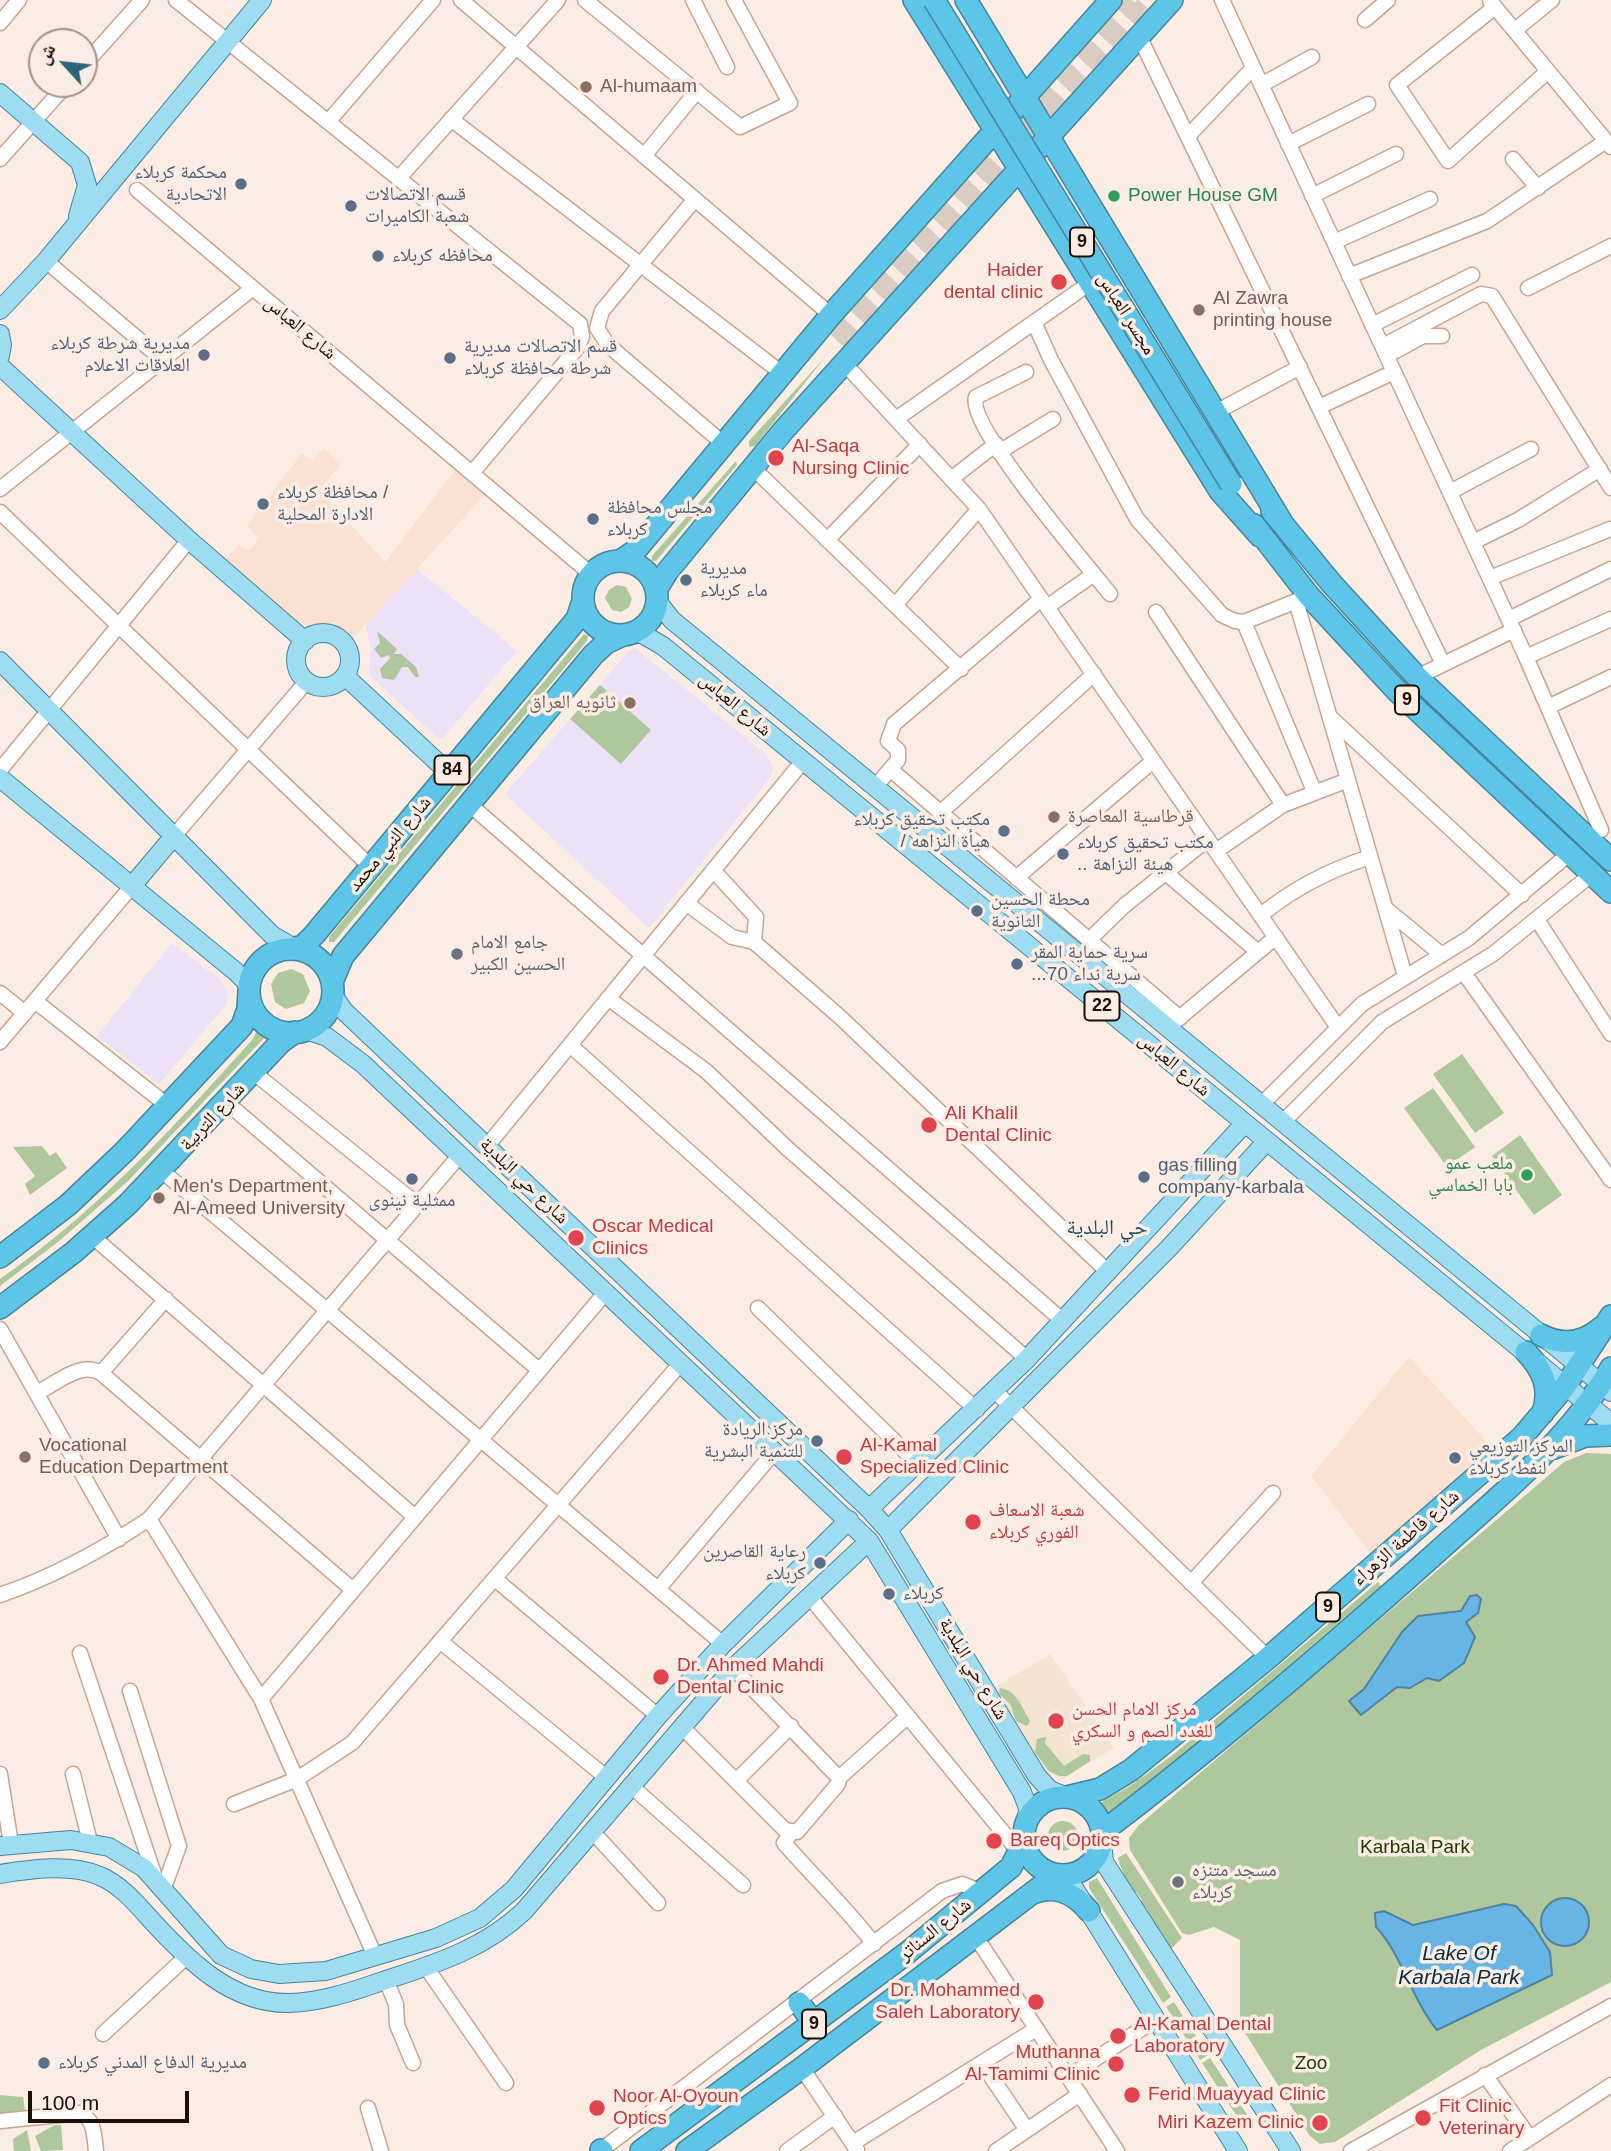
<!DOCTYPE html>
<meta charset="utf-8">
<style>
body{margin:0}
#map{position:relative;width:1611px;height:2151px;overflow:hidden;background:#fbede4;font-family:Arial,"Noto Naskh Arabic",sans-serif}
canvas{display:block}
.north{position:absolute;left:28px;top:28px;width:70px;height:70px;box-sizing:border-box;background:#fbede4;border:2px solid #a1948c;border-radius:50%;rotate:297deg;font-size:19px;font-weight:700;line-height:28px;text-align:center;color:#1b0f08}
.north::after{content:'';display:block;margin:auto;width:24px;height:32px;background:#2a637d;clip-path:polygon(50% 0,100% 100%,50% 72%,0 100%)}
.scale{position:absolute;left:28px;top:2091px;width:161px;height:32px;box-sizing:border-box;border:4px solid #1b0f08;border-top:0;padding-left:9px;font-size:21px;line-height:24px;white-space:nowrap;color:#1b0f08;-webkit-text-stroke:5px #fbede4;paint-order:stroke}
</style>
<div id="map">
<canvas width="1611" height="2151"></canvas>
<div class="north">ش</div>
<div class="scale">100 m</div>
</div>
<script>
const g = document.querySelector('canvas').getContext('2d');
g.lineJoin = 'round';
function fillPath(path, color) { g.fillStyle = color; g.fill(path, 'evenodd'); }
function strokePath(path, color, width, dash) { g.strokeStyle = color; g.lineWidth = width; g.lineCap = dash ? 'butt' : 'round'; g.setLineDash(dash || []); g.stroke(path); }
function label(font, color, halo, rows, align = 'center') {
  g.font = font + ' Arial,"Noto Naskh Arabic",sans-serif'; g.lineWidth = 7; g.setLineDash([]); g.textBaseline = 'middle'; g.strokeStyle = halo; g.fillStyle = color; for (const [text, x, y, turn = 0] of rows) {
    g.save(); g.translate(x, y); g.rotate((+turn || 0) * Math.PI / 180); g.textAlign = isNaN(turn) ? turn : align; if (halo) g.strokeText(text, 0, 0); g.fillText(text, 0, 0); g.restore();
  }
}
const built = new Path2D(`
 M 324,448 L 341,464 L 319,490 L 385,562 L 460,464 L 492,487 L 346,646 L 334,635 L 311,636 L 220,566 L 239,545 L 249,551 L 259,538 L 247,526 L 302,453 L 312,460 Z
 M 1409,1357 L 1485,1440 L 1468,1472 L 1371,1554 L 1311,1476 Z`);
const education = new Path2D(`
 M 417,569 L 517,651 L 443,738 L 438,738 L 369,675 L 370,649 L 366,625 Z
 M 635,648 L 767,755 L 773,768 L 770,778 L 649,928 L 505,794 L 629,651 Z
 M 172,943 L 223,982 L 228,997 L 226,1005 L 159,1084 L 97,1036 Z`);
const medical = new Path2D(`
 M 1050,1654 L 1114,1748 L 1063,1779 L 1047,1772 L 995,1687 Z`);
const green = new Path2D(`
 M 826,356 L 755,446 L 749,447 L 749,441 Z
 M 736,461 L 737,465 L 656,561 L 652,561 L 652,556 Z
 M 617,585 L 626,587 L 632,599 L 629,607 L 621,612 L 612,610 L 605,598 L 609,590 Z
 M 377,631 L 397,649 L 394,654 L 401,654 L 416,667 L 419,677 L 415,677 L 408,667 L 402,667 L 394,680 L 382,678 L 380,669 L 390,658 L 389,655 L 381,658 L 374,649 L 380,643 Z
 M 584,634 L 588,636 L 587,641 L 334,942 L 329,942 L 329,937 Z
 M 600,685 L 651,730 L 621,764 L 570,719 Z
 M 291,969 L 303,974 L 310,991 L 304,1003 L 286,1009 L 275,1002 L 271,984 L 278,973 Z
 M 257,1030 L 267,1035 L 128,1181 L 58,1242 L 0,1286 L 0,1279 C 96,1212 174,1127 252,1040 Z
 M 1462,1054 L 1504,1113 L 1475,1133 L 1433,1074 Z
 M 1433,1088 L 1475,1147 L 1447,1167 L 1404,1108 Z
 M 1520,1135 L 1562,1195 L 1534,1215 L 1492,1156 Z
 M 42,1146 L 50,1156 L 56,1152 L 67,1168 L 30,1195 L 25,1184 L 35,1176 L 13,1147 Z
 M 1586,1453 L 1611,1454 L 1611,1982 L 1481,2050 L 1335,2142 L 1320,2144 L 1310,2136 L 1240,2025 L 1240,1940 L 1214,1927 L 1189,1935 L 1182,1933 L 1130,1850 L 1129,1838 L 1138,1826 L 1535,1487 L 1564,1462 Z
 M 1378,1582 L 1381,1586 L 1189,1751 L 1107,1814 L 1100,1803 L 1130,1786 L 1174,1754 Z
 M 1000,1688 C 1018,1691 1022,1708 1030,1721 L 1027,1726 L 1016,1721 L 1010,1704 L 999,1694 Z
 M 1046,1737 L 1045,1743 L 1064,1766 L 1083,1754 L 1090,1755 L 1090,1761 L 1067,1776 L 1059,1776 L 1049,1771 L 1035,1752 L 1037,1739 Z
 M1048 1836a15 15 0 1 1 30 0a15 15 0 1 1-30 0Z
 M 1126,1853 L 1182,1938 L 1171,1949 L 1165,1947 L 1165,1937 L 1157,1935 L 1157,1927 L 1144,1914 L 1148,1910 L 1139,1902 L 1142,1900 L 1136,1892 L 1133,1894 C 1129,1881 1121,1872 1118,1858 Z
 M 1097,1878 L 1171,1997 L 1163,2003 L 1089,1888 L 1089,1882 Z
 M 1174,2002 L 1208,2055 L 1200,2060 L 1166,2007 Z
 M 1210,2058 L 1250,2119 L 1242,2124 L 1202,2063 Z
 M 0,2095 L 23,2097 L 25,2111 L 0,2118 Z
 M 55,2125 L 61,2125 L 63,2150 L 41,2151 L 35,2136 Z
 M 27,2130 L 31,2151 L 14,2151 L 13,2139 Z`);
const water = new Path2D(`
 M 1470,1596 L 1477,1595 L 1481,1599 L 1478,1613 L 1466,1622 L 1475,1637 L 1464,1663 L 1439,1681 L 1427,1678 L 1410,1688 L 1397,1687 L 1361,1715 L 1349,1701 L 1364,1689 L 1402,1632 L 1418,1616 L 1461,1611 Z
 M1541 1922a24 24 0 1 1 48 0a24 24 0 1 1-48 0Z
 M 1504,1904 L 1516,1906 L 1533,1925 L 1550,1952 L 1552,1975 L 1437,2030 C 1411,1998 1401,1953 1376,1927 L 1375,1913 L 1384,1911 L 1413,1925 Z`);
const highwayTunnel = new Path2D(`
 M 830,334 L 1132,0
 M 843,346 L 1151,0`);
const minor = new Path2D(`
 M 176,0 L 580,324 L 582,337 L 578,347 L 472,473
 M 461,0 L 831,315
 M 585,0 L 740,127 L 790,103 L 734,0
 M 693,0 L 727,67
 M 1222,0 L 1526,657 L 1601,830
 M 1490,1 L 1611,147
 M 1495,7 L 1397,85 L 1448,161 L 1548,71
 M 1365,20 L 1388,0
 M 0,23 L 19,0
 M 1515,30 L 1552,0
 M 1139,36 L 1443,664
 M 84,65 L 142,0
 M 1261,85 L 1312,57
 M 451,119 L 783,374
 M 328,122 L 433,0
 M 1188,136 L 1253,68
 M 1288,144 L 1368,104
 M 644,156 L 697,91
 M 0,159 L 67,84
 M 1513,159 L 1538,188
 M 398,179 L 558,0
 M 137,190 L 591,574
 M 1312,196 L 1396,154
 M 695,199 L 602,311 L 597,328 L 608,345 L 725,445
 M 1334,242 L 1430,199
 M 46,261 L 163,360
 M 1349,276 L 1487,221 L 1606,141
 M 1528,288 L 1611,246
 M 1034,322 L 1051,360 L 1137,519 L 1222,615 L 1235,621 L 1244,622 L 1309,596
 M 1372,325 L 1472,275
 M 1383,346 L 1481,294 L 1492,296 L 1611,488
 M 1388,355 L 1423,336 L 1442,336
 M 844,363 L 979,509 L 1337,1026
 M 1026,372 L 976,397 C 966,425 1087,565 1110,594
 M 1319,407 L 1394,372
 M 1216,412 L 1300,367
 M 896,419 L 1090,283
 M 999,452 L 1053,419
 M 752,467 L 961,669
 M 951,479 L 996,444
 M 0,489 L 253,288
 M 1450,492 L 1531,449
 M 0,512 L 371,867
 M 827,540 L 920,444
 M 1473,542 L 1518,520 L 1600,469
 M 1490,578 L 1610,529
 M 1296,601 L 1405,976
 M 895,605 L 979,509
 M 1047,607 L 1094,574
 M 1156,612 L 1283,805
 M 1509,619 L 1611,569
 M 1244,622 L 1314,791
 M 1526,657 L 1611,619
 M 1417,677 L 1514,630
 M 1548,707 L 1611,677
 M 1330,717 L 1522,895
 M 890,769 L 1180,1018
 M 0,770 L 189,540
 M 875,787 L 898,760 L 898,750 L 888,741 L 894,724 L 1041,599
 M 469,804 L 1063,1321
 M 940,813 L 1094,674
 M 174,836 L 307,681
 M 1216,851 L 1283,805 L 1348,780
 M 713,870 L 756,917 L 754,942 L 840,1017 L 1108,1272
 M 1165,872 L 1258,952
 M 1016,878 L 1153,761
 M 686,903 L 732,937 L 754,942
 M 1385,908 L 1442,955
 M 1261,915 C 1294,888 1329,870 1370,857
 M 1538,921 L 1611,1034
 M 1089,940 L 1125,905 L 1208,839
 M 1464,973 L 1611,1180
 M 0,993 L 25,1013
 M 608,998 L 706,1071 L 788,1149 L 1027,1359
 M 35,1001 L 168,1106
 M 1172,1024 L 1276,937
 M 0,1042 L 132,886
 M 570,1045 L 977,1410
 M 253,1072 L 418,1205
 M 226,1102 L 539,1370
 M 1261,1105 L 1362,1004 L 1469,938 L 1569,854
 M 1283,1122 L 1382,1022 L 1493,954 L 1592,874
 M 487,1146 L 803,761
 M 162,1171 L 723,1644
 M 92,1236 L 415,1517
 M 758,1308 L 917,1463
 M 0,1329 L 119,1539
 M 101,1373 L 166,1299
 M 996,1392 L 1268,1658
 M 37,1393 C 57,1383 80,1361 101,1373 L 353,1590
 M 149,1519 L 261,1699 L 375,1956
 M 495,1579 L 658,1716
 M 1191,1583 L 1273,1493
 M 658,1589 L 775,1451
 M 0,1595 C 53,1577 102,1550 149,1519 L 460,1155
 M 810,1597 L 1020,1853
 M 440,1641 L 607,1778
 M 80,1653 L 155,1877
 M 130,1691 L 179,1846 L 163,1890
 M 261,1699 L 606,1292
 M 681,1726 L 785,1830 L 797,1832 L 838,1784 L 839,1778 L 733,1668
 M 0,1774 L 11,1844
 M 73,1774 L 90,1842
 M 839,1778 L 908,1716
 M 736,1781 L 791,1726
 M 630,1785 L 743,1885
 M 234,1804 L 297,1779 L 352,1743 L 681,1363
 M 592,1831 L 658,1903
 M 791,1833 L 784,1843 C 815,1878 846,1908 874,1944
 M 976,1937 L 1117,2151
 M 426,1967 L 506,2083
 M 386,1980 L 396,2004 L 397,2025 L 413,2063
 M 103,2034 L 186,1957
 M 982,2063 L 1027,2130
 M 802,2068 L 857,2150
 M 1485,2075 L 1530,2138
 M 1068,2077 L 1155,2020
 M 368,2108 L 381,2151
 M 0,2121 L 79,2113 C 95,2118 94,2136 96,2151
 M 853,2143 L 1036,2029
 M 600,2151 L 942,1891 L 962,1884 L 982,1892
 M 787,2151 L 835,2116
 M 996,2151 L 1080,2094
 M 1351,2151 L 1611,2006
 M 1510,2151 L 1611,2085`);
const major = new Path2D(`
 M 0,93 L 80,162 L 87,185 L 78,216
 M 0,310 L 46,261 L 262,0
 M 0,334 L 2,345 L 0,356
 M 0,366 L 189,540 L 305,641
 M 657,601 L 672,620 L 1611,1392
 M 637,631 L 663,646 L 1611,1423
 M296 660a27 27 0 1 1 54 0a27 27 0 1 1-54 0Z
 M 0,661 L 272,935 L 294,948
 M 345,676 L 449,773
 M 0,778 L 235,971 L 246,982 L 249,991
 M 132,886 L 174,836
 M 333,995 L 344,1011 L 869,1509 L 888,1530 L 1037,1776 L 1050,1790 L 1067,1797
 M 306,1030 L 327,1037 L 363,1064 L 869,1541 L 1022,1792 L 1028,1808 L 1027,1819
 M 869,1509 L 1027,1359 L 1245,1123
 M 888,1530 L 1169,1248 L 1267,1141
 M 1102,1841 L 1104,1862 L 1291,2151
 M 0,1846 L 71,1840 L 109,1847 L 144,1868 L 221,1955 L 251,1969 L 279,1974 L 326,1971 L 436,1938 L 480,1918 L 514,1889 L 658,1716 L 723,1644 L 849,1520
 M 0,1874 C 30,1869 72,1863 100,1876 C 121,1885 137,1904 152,1921 C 188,1960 231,2004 289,2003 C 325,2002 359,1989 392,1978 C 441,1962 486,1947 524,1911 L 733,1668 L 869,1541
 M 1063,1876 L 1069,1880 L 1238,2151`);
const highway = new Path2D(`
 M 914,0 L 1220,491 L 1260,536
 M 966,0 L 1281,521
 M 1272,511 L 1332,584 L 1417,677 L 1611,860
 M 1254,525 L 1309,596 L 1398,692 L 1611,892
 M583 598a37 37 0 1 1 74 0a37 37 0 1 1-74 0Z
 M 620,561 L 635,551 L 831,315 L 1111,0
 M 656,590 L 667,572 L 783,431 L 1172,0
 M 294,948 L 302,947 L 314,935 L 577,619 L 583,601
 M249 991a42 42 0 1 1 84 0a42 42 0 1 1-84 0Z
 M 332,982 L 343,956 L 593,655 L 606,643 L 623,635
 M 0,1257 L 68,1205 L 125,1151 L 242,1026 L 248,1009 L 249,991
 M 0,1308 L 74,1252 L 128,1204 L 281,1042 L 295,1032
 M 1541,1335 C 1562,1346 1584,1343 1602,1327
 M 1526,1352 C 1543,1370 1551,1388 1543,1413
 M 1554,1448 L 1585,1436 L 1611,1435
 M1024 1836a39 39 0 1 1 78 0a39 39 0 1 1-78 0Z
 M 1067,1797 L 1100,1789 L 1131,1770 L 1268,1658 L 1522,1437 L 1566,1385 L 1611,1316
 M 1102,1841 L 1110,1826 C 1223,1740 1331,1647 1436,1553 C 1499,1496 1568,1442 1611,1368
 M 1033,1893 C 1055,1884 1075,1894 1089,1911
 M 799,2003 L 814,2023
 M 601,2150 L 602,2151
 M 641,2151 L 907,1953 L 1011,1867 L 1024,1841
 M 687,2151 L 802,2068 L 1052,1878 L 1060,1876`);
const highwayBridge = new Path2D(`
 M 934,0 L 1231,484`);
const markers = [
 [586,87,7,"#8d6e63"],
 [241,184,7,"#5c6f8a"],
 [1114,196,7,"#2e9e5b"],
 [351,206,7,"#5c6f8a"],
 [378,256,7,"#5c6f8a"],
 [1059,282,9,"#e0444e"],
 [1199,310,7,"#8d6e63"],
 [204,355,7,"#5c6f8a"],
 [450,358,7,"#5c6f8a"],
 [776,458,9,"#e0444e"],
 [263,504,7,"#5c6f8a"],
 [593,519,7,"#5c6f8a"],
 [686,580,7,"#5c6f8a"],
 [630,703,7,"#8d6e63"],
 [1054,817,7,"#8d6e63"],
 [1004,831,7,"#5c6f8a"],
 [1063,854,7,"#5c6f8a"],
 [977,911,7,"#5c6f8a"],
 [457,954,7,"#6b7280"],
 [1017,964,7,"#5c6f8a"],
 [929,1125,9,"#e0444e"],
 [1527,1175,7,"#2e9e5b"],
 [1144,1177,7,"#5c6f8a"],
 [412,1179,7,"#5c6f8a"],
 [159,1198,7,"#8d6e63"],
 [576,1238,9,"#e0444e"],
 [817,1441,7,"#5c6f8a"],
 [25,1457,7,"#8d6e63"],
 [844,1457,9,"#e0444e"],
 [1455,1458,7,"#5c6f8a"],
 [973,1522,9,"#e0444e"],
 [820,1563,7,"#5c6f8a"],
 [889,1594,7,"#5c6f8a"],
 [661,1677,9,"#e0444e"],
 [1056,1721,9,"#e0444e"],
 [994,1841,9,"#e0444e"],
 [1178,1882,7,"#6b7280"],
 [1036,2002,9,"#e0444e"],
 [1118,2036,9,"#e0444e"],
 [44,2063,7,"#5c6f8a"],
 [1116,2064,9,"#e0444e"],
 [1132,2095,9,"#e0444e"],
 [597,2108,9,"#e0444e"],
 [1423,2118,9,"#e0444e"],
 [1320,2123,9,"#e0444e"]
];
const shields = [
 [1082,242,24],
 [1407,700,24],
 [452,770,35],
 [1102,1006,35],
 [1328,1607,24],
 [814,2024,24]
];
const shieldNames = [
 ["9",1082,242],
 ["9",1407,700],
 ["84",452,770],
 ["22",1102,1006],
 ["9",1328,1607],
 ["9",814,2024]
];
const educationNames = [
 ["Al-humaam",600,87],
 ["Al Zawra",1213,299],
 ["printing house",1213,321],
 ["ثانويه العراق",616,703,"right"],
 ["قرطاسية المعاصرة",1068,817],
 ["Men's Department,",173,1187],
 ["Al-Ameed University",173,1209],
 ["Vocational",39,1446],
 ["Education Department",39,1468]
];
const serviceNames = [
 ["محكمة كربلاء",227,173,"right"],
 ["الاتحادية",227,195,"right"],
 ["قسم الاتصالات",365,195],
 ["شعبة الكاميرات",365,217],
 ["محافظه كربلاء",392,256],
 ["مديرية شرطة كربلاء",190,344,"right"],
 ["العلاقات الاعلام",190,366,"right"],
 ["قسم الاتصالات مديرية",464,347],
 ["شرطة محافظة كربلاء",464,369],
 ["محافظة كربلاء /",277,493],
 ["الادارة المحلية",277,515],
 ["مجلس محافظة",607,508],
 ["كربلاء",607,530],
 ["مديرية",700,569],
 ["ماء كربلاء",700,591],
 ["مكتب تحقيق كربلاء",990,820,"right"],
 ["/ هيأة النزاهه",990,842,"right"],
 ["مكتب تحقيق كربلاء",1077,843],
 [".. هيئة النزاهة",1077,865],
 ["محطة الحسين",991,900],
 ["الثانوية",991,922],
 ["سرية حماية المقر",1031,953],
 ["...سرية نداء 70",1031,975],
 ["gas filling",1158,1166],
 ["company-karbala",1158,1188],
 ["ممثلية نينوى",412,1201,"center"],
 ["مركز الريادة",803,1430,"right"],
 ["للتنمية البشرية",803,1452,"right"],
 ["المركز التوزيعي",1469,1447],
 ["لنفط كربلاء",1469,1469],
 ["رعاية القاصرين",806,1552,"right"],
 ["كربلاء",806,1574,"right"],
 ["كربلاء",903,1594],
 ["مديرية الدفاع المدني كربلاء",58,2063]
];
const leisureNames = [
 ["Power House GM",1128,196],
 ["ملعب عمو",1513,1164,"right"],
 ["بابا الخماسي",1513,1186,"right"]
];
const healthNames = [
 ["Haider",1043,271,"right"],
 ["dental clinic",1043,293,"right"],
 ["Al-Saqa",792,447],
 ["Nursing Clinic",792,469],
 ["Ali Khalil",945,1114],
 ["Dental Clinic",945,1136],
 ["Oscar Medical",592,1227],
 ["Clinics",592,1249],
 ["Al-Kamal",860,1446],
 ["Specialized Clinic",860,1468],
 ["شعبة الاسعاف",989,1511],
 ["الفوري كربلاء",989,1533],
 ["Dr. Ahmed Mahdi",677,1666],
 ["Dental Clinic",677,1688],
 ["مركز الامام الحسن",1072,1710],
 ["للغدد الصم و السكري",1072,1732],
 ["Bareq Optics",1010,1841],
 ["Dr. Mohammed",1020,1991,"right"],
 ["Saleh Laboratory",1020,2013,"right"],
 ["Al-Kamal Dental",1134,2025],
 ["Laboratory",1134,2047],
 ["Muthanna",1100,2053,"right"],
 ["Al-Tamimi Clinic",1100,2075,"right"],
 ["Ferid Muayyad Clinic",1148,2095],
 ["Noor Al-Oyoun",613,2097],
 ["Optics",613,2119],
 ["Fit Clinic",1439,2107],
 ["Veterinary",1439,2129],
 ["Miri Kazem Clinic",1304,2123,"right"]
];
const streetNames = [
 ["مجسر العباس",1126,314,58],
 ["شارع العباس",300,328,40],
 ["شارع العباس",735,705,40],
 ["شارع النبي محمد",390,844,-50],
 ["شارع العباس",1174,1065,40],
 ["شارع التربية",213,1117,-47],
 ["شارع حي البلدية",524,1181,44],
 ["شارع فاطمة الزهراء",1406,1538,-41],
 ["شارع حي البلدية",973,1669,59],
 ["شارع السناتر",935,1930,-39]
];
const worshipNames = [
 ["جامع الامام",471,943],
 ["الحسين الكبير",471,965],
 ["مسجد متنزه",1192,1871],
 ["كربلاء",1192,1893]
];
const parkNames = [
 ["Karbala Park",1415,1848],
 ["Zoo",1311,2064]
];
const neighbourhoodNames = [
 ["حي البلدية",1107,1228]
];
const waterNames = [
 ["Lake Of",1459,1954],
 ["Karbala Park",1459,1978]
];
fillPath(built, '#fbe1d1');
fillPath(education, '#ece1f6');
fillPath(medical, '#f3e3d1');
fillPath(green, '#afc79d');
fillPath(water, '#66b5e4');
strokePath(water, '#5083a2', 2);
strokePath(highwayTunnel, '#d9ccc3', 21, [21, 10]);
strokePath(minor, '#c7a590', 17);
strokePath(major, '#46859a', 20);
strokePath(highway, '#46859a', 24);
strokePath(minor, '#fff', 14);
strokePath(major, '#9edcf1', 18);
strokePath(highway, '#5dc5e8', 21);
strokePath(highwayBridge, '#46859a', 24, []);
strokePath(highwayBridge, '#5dc5e8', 21);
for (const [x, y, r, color] of markers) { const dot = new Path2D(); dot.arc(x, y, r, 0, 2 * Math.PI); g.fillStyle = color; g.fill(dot); strokePath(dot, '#fbede4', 2.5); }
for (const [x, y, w] of shields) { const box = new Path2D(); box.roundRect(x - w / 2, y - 14.5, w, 29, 5); g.fillStyle = '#fbede4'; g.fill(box); strokePath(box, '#1b0f08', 2); }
label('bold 18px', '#1b0f08', null, shieldNames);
label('19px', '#785e54', '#fbede4', educationNames, 'left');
label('19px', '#4e5e75', '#fbede4', serviceNames, 'left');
label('19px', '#27864d', '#fbede4', leisureNames, 'left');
label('19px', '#be3a42', '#fbede4', healthNames, 'left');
label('19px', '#1b0f08', '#fbede4', streetNames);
label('19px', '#5b616d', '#fbede4', worshipNames, 'left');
label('19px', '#1f3703', '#fbede4', parkNames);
label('21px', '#1d4b5f', '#fbede4', neighbourhoodNames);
label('italic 21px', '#092e41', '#fbede4', waterNames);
</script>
